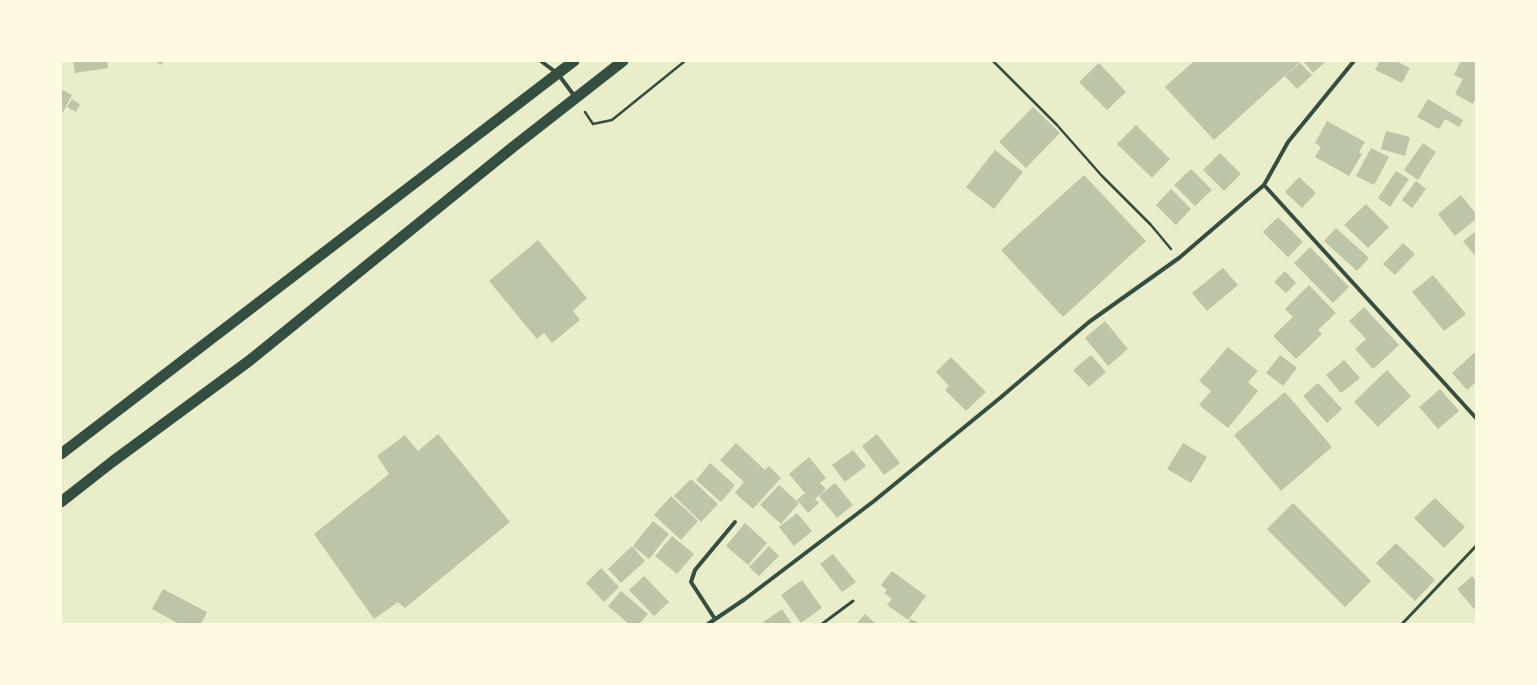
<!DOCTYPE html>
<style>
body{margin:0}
#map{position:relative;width:1537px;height:685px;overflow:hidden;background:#e9edc9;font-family:Rubik,sans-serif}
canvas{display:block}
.frame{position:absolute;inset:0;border:62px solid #fefae0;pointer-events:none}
</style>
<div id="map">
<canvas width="1537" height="685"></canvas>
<div class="frame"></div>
</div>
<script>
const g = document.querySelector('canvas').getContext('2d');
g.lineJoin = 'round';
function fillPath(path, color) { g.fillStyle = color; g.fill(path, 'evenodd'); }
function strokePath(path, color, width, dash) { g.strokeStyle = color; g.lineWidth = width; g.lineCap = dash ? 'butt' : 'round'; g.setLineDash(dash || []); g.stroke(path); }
const building = new Path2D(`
 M 73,61 L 107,61 L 108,68 L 75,73 Z
 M 155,61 L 164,61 L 161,65 Z
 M 1194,61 L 1301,61 L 1214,140 L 1165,87 Z
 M 1303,61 L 1326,61 L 1313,73 Z
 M 1380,61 L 1396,61 L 1410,68 L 1402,83 L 1375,70 Z
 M 1461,61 L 1476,61 L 1476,98 L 1473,104 L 1455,94 L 1463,79 L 1454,75 Z
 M 1099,63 L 1126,92 L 1107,110 L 1079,82 Z
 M 1300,63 L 1312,75 L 1297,89 L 1285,76 Z
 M 61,89 L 72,95 L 63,112 L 61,111 Z
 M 72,99 L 80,104 L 76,112 L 67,107 Z
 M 1428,99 L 1463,120 L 1459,127 L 1445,119 L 1439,129 L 1417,117 Z
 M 1033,107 L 1060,133 L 1026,168 L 999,142 Z
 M 1327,121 L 1365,142 L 1359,152 L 1362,154 L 1349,176 L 1315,157 L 1321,147 L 1315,143 Z
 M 1136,125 L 1170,159 L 1152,178 L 1117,144 Z
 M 1386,131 L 1410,137 L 1405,156 L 1381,149 Z
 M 1423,143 L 1436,152 L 1418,180 L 1404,170 Z
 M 1371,148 L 1389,157 L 1374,185 L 1356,176 Z
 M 995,150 L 1023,172 L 994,209 L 966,187 Z
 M 1220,153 L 1241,174 L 1224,191 L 1203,170 Z
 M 1191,169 L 1212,190 L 1195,206 L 1174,185 Z
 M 1396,171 L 1409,179 L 1390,207 L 1378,198 Z
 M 1084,175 L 1146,241 L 1063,317 L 1001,250 Z
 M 1299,177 L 1316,193 L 1302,208 L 1285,192 Z
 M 1416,181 L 1426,189 L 1412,208 L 1402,200 Z
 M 1171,189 L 1191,209 L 1176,225 L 1156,205 Z
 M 1461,195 L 1476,214 L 1476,219 L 1455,236 L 1438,214 Z
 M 1366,204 L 1389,227 L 1368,248 L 1344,225 Z
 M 1278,217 L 1303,242 L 1288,257 L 1263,232 Z
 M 1336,228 L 1369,258 L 1357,271 L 1324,241 Z
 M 1476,231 L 1476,257 L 1463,241 Z
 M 538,240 L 587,298 L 573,311 L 580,320 L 552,343 L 544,333 L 537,339 L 489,281 Z
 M 1403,243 L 1415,254 L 1395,275 L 1383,264 Z
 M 1310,247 L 1349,287 L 1333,303 L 1294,263 Z
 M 1223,268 L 1238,285 L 1207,311 L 1192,293 Z
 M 1285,271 L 1296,283 L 1286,293 L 1274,282 Z
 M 1433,275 L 1466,314 L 1444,331 L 1412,292 Z
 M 1309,285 L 1336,313 L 1318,330 L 1322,334 L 1296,359 L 1273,336 L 1293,317 L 1285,309 Z
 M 1364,307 L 1399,345 L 1373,369 L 1355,349 L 1366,339 L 1349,321 Z
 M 1105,321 L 1128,349 L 1108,366 L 1085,338 Z
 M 1228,347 L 1258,371 L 1248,382 L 1258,391 L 1228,428 L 1199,405 L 1211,391 L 1199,381 Z
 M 1474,353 L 1476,355 L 1476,382 L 1467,390 L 1452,373 Z
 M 1091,355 L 1106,372 L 1089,387 L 1073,370 Z
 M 1280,355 L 1297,368 L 1283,386 L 1266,373 Z
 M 951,357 L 986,392 L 966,411 L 945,390 L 949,386 L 936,372 Z
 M 1344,360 L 1360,378 L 1341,393 L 1326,375 Z
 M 1387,370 L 1411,396 L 1378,427 L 1354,402 Z
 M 1318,383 L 1342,409 L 1327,423 L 1303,396 Z
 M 1440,389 L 1459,411 L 1438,429 L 1419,407 Z
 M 1285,392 L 1332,447 L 1281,491 L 1234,435 Z
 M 438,434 L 510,522 L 405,608 L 398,602 L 374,619 L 314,534 L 389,474 L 377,456 L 405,435 L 418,451 Z
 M 877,434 L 900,463 L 884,475 L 862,446 Z
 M 736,443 L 765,470 L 769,466 L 781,478 L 753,509 L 735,493 L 744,482 L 720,460 Z
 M 1183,443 L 1207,457 L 1191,483 L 1167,469 Z
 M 853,450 L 866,466 L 845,482 L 832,465 Z
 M 809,457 L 826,478 L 820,483 L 826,489 L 815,499 L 819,503 L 808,513 L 797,500 L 805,493 L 789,474 Z
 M 710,463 L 735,485 L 721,502 L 696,480 Z
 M 691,479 L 718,504 L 701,522 L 674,496 Z
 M 835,483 L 853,505 L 837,518 L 819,496 Z
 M 779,485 L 799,503 L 781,524 L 760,505 Z
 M 671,496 L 698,521 L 681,540 L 654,515 Z
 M 1435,498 L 1465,527 L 1444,548 L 1414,518 Z
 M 1293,503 L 1371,581 L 1345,607 L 1267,529 Z
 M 797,513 L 812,531 L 794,546 L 779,527 Z
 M 653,521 L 669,534 L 649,559 L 633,546 Z
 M 745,523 L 767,543 L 748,565 L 726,546 Z
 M 672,536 L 694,554 L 677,574 L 655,556 Z
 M 1396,543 L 1435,580 L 1415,601 L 1376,563 Z
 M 632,546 L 645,561 L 621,583 L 608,569 Z
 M 769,546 L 779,556 L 759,576 L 749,567 Z
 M 833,554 L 856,582 L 842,592 L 820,564 Z
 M 601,568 L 619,587 L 604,602 L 586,583 Z
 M 892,571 L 926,596 L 908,620 L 887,605 L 892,599 L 884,593 L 887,590 L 881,585 Z
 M 644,576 L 669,602 L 654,616 L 629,590 Z
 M 1472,576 L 1476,581 L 1476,611 L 1457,589 Z
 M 802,580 L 822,608 L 801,623 L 781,595 Z
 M 163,589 L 207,612 L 201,624 L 179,624 L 152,609 Z
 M 621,591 L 648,614 L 639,624 L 629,624 L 608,606 Z
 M 782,609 L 792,624 L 764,624 L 763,622 Z
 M 865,614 L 876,624 L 856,624 Z
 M 911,619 L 920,624 L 908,624 Z`);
const path = new Path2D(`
 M 993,61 L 1057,125 L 1102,176 L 1151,225 L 1171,249
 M 585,112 L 593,124 L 612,120 L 685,61`);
const service = new Path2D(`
 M 822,624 L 853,601
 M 1402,624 L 1476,546`);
const minor = new Path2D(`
 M 541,61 L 558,74 L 576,98
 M 1264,185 L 1476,418
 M 715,619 L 691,582 L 695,570 L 735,522
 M 708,624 L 745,599 L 874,501 L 1000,398 L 1089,322 L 1179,258 L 1264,185 L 1288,142 L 1354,61`);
const trunk = new Path2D(`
 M 61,454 L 574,61
 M 61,502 L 112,462 L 249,361 L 513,147 L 623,61`);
fillPath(building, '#bcc5a7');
strokePath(path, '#344e41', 2.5);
strokePath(service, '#344e41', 3);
strokePath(minor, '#344e41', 4);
strokePath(trunk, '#344e41', 11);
</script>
